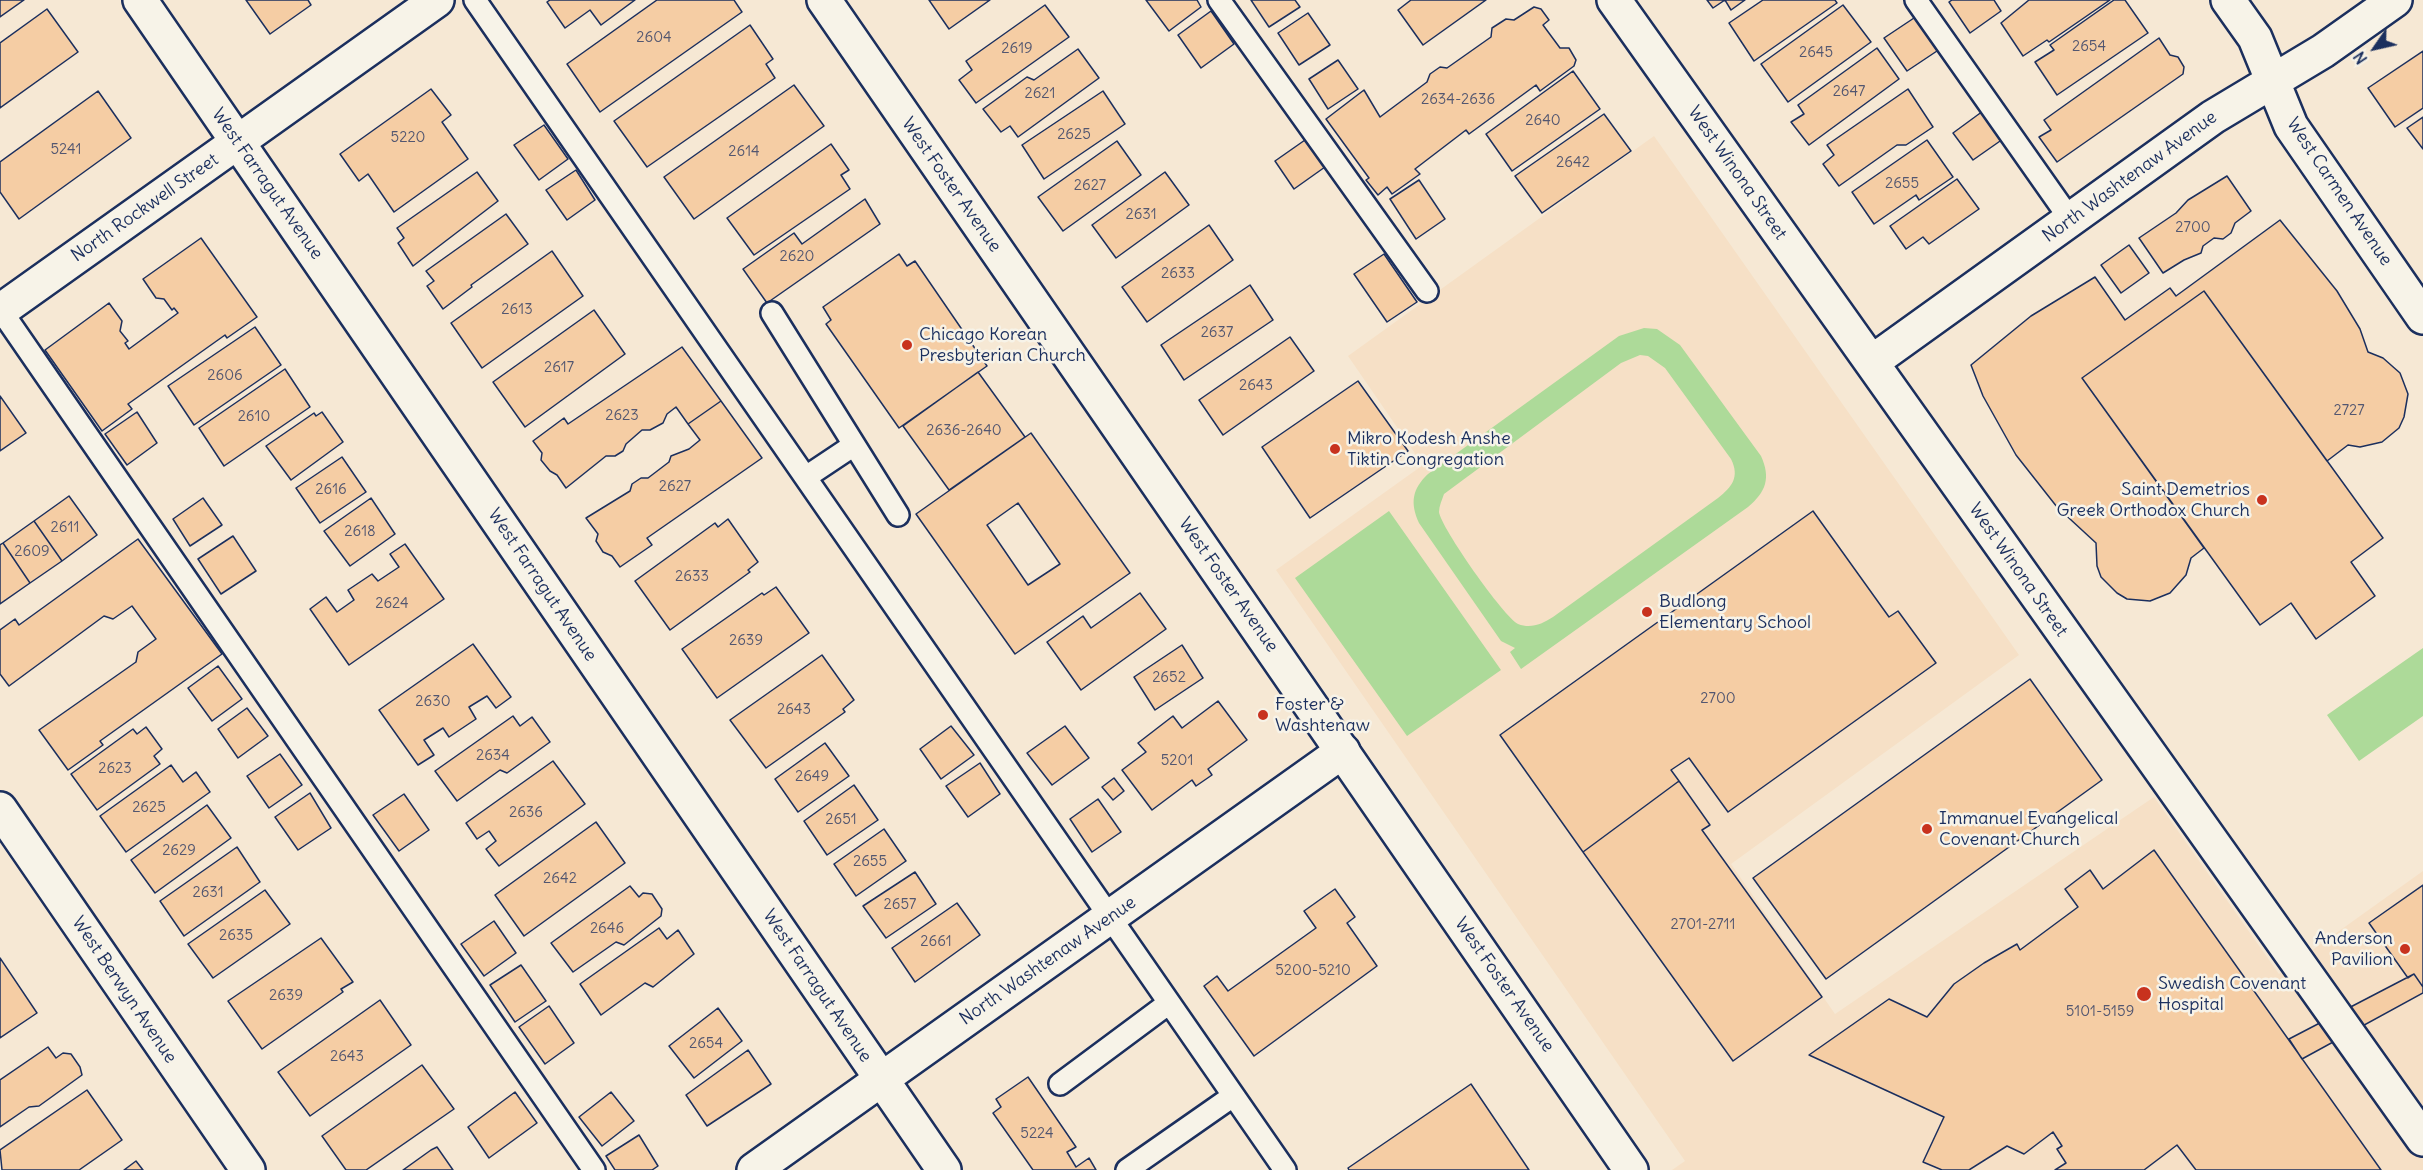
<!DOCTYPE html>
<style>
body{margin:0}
#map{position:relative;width:2423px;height:1170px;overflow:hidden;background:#f6e8d4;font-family:Delius,sans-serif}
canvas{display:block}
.north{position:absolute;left:2345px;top:18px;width:60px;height:60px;-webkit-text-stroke:4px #f7f3e8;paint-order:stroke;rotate:236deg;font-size:16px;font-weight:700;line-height:24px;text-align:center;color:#1b2f5e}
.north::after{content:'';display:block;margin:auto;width:21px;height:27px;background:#1b2f5e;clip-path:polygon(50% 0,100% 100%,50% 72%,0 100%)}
</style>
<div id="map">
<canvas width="2423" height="1170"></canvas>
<div class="north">N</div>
</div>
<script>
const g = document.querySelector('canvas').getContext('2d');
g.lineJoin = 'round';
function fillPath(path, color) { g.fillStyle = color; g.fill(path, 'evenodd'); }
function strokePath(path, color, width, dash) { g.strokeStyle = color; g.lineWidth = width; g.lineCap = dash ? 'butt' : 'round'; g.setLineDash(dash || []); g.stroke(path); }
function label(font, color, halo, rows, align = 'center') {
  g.font = font + ' Delius,sans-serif'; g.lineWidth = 5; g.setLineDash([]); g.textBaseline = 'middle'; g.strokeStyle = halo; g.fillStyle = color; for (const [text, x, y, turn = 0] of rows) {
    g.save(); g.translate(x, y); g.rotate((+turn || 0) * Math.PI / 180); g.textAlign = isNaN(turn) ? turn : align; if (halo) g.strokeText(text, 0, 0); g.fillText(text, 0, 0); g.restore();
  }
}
const built = new Path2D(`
 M 1654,136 L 2019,655 L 1731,864 L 1835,1014 L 2154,797 L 2279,974 L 2423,871 L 2423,1170 L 1672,1170 L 1685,1161 L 1276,570 L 1423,465 L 1348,356 Z`);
const green = new Path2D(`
 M 1644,328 L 1657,329 L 1680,345 L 1761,456 C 1771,478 1766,492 1748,507 L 1521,669 L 1510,652 L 1515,648 L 1501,641 L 1419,523 C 1410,503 1412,489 1428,474 L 1619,336 ZM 1640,355 L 1648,356 L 1665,368 L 1731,459 C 1740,477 1732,487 1718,498 L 1553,617 C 1542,624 1531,629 1518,624 C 1504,617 1441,528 1439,512 C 1439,506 1442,500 1444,494 L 1621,363 Z
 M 1389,511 L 1501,670 L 1407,736 L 1295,578 Z
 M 2423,648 L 2423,716 L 2359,761 L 2327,715 Z`);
const building = new Path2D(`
 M 0,0 L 24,0 L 0,17 Z
 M 246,0 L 308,0 L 311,5 L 270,34 Z
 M 550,0 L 635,0 L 601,25 L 590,10 L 565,28 L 547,2 Z
 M 657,0 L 734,0 L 742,12 L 600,112 L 567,64 Z
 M 929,0 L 990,0 L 949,29 Z
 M 1146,0 L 1197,0 L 1201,7 L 1169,31 Z
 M 1251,0 L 1295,0 L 1300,7 L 1269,27 Z
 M 1411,0 L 1486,0 L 1423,45 L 1398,10 Z
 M 1707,0 L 1745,0 L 1731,10 L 1725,0 L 1713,8 Z
 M 1763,0 L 1835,0 L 1837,3 L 1754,61 L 1729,23 Z
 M 1952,0 L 1994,0 L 2001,11 L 1970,33 L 1949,2 Z
 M 2029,0 L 2110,0 L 2049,42 L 2047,40 L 2023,56 L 2001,23 Z
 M 2114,0 L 2125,0 L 2148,33 L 2057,95 L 2035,62 L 2054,50 L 2050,45 Z
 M 1045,5 L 1069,37 L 976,103 L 959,80 L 972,70 L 966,61 Z
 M 1843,5 L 1871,42 L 1788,102 L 1761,64 Z
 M 1534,7 L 1541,9 L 1549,20 L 1543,25 L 1560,48 L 1569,48 L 1576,60 L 1574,66 L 1540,91 L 1536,85 L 1469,134 L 1466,130 L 1415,169 L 1420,174 L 1392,194 L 1387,187 L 1378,195 L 1366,180 L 1369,178 L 1326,119 L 1364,90 L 1380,117 L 1427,82 L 1430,74 L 1440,67 L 1447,68 L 1491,37 L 1492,28 L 1506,19 L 1514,20 Z
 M 47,9 L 78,52 L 0,108 L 0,43 Z
 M 1211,11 L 1234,44 L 1201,68 L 1178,35 Z
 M 1308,13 L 1330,45 L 1299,65 L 1278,33 Z
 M 1917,16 L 1940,49 L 1907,71 L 1884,38 Z
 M 750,25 L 773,59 L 766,64 L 775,78 L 647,167 L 614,121 Z
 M 2159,38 L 2170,55 L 2178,57 L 2184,67 L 2183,74 L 2057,162 L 2039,137 L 2051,130 L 2044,120 Z
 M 1877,48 L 1899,79 L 1809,145 L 1791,122 L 1804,114 L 1798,105 Z
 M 1078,49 L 1099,78 L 1018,137 L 1010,126 L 1001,132 L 983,109 L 1027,77 L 1034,80 Z
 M 2423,51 L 2423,108 L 2395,127 L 2368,88 Z
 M 1338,60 L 1358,89 L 1328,109 L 1309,79 Z
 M 1573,71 L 1600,109 L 1512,171 L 1486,134 Z
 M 794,85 L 824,126 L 694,219 L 664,177 Z
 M 431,89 L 451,115 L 442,122 L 468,159 L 394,212 L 368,174 L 359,181 L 340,154 Z
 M 1908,89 L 1933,127 L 1906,145 L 1897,145 L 1839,186 L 1823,164 L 1834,155 L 1827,145 Z
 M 98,91 L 131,138 L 19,219 L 0,192 L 0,162 Z
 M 1103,91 L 1125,124 L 1044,179 L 1022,145 Z
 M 1983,111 L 2003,139 L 1973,160 L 1953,133 Z
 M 1604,114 L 1631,151 L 1542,213 L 1515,176 Z
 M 2423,117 L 2423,149 L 2407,128 Z
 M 544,125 L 568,159 L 539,180 L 514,145 Z
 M 1305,140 L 1325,167 L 1294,189 L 1275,161 Z
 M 1927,140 L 1953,177 L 1919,200 L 1916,195 L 1874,224 L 1852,192 Z
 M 1117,141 L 1141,175 L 1063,231 L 1038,197 Z
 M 831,144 L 849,170 L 841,175 L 850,189 L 754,255 L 727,218 Z
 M 576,170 L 595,200 L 567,220 L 546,190 Z
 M 477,172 L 498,201 L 413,266 L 398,243 L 404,238 L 397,228 Z
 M 1165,172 L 1189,205 L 1116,258 L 1092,225 Z
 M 2227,176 L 2251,211 L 2235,223 L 2231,233 L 2223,239 L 2214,238 L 2203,246 L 2201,253 L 2184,260 L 2163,273 L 2139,238 L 2176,213 L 2188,200 Z
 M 1957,179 L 1979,209 L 1929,244 L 1923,237 L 1906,249 L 1890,226 Z
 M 1419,180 L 1445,219 L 1416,239 L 1390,199 Z
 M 865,199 L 880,224 L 767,303 L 743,269 L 794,233 L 802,244 Z
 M 506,214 L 528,244 L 471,285 L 472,287 L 443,309 L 427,286 L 434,281 L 426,271 Z
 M 2280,220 L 2337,291 L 2360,329 L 2368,352 L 2383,358 L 2400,373 L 2408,394 L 2404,417 L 2399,428 L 2382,442 L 2360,447 L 2348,445 L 2327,461 L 2204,291 L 2082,378 L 2204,548 L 2191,558 L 2186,575 L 2170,593 L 2150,601 L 2127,599 L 2117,593 L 2101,577 L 2097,566 L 2096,543 L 2057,507 L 2016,455 L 1983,396 L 1971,365 L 2031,316 L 2095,277 L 2125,320 L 2170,288 L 2176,296 Z
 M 1209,225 L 1233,260 L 1147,322 L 1122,287 Z
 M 201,238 L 257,317 L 227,338 L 225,335 L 128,404 L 132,409 L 102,431 L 45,350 L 109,303 L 122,321 L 120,331 L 128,341 L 125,343 L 129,349 L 178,313 L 174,308 L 172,310 L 164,299 L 156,298 L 143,279 Z
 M 2129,245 L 2149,273 L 2121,293 L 2101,265 Z
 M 552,251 L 583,296 L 482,368 L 451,323 Z
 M 899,254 L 907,266 L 915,261 L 987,366 L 899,428 L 826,324 L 831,320 L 823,307 Z
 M 1384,254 L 1417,302 L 1387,322 L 1354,274 Z
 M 1250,285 L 1273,320 L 1184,380 L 1161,345 Z
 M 2204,291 L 2383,538 L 2351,562 L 2375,596 L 2316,639 L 2291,603 L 2260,625 L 2082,378 Z
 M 594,310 L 625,354 L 525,427 L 493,382 Z
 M 255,327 L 281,365 L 194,425 L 168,386 Z
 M 1290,337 L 1314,371 L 1223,435 L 1199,400 Z
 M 682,347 L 721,401 L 688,424 L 676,407 L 667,414 L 663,423 L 650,430 L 642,430 L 626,444 L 623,451 L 615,456 L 606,456 L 566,488 L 557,475 L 550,471 L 541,460 L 542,453 L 533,441 L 564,418 L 568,424 Z
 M 285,369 L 310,407 L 224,466 L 199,428 Z
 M 978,372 L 1025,437 L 949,490 L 903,426 Z
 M 1358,381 L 1408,451 L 1310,518 L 1262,447 Z
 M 0,396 L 26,433 L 0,451 Z
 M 721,401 L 762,458 L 647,538 L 652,545 L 620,567 L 612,556 L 603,552 L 596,541 L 598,534 L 586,518 L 630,491 L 632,484 L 641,478 L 648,478 L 669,462 L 671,456 L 689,449 L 700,440 L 688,424 Z
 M 137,412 L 157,443 L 127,465 L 105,434 Z
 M 322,412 L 343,442 L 291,480 L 266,446 L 314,413 L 316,416 Z
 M 1031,433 L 1130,573 L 1015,654 L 916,514 ZM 1018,503 L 1060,564 L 1028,585 L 987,525 Z
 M 342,457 L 366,492 L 320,523 L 296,488 Z
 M 69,496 L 97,535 L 62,561 L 34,521 Z
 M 203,498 L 222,525 L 190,546 L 173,519 Z
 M 371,498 L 395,534 L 350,566 L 324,531 Z
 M 1813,511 L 1889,617 L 1898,611 L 1936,663 L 1728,812 L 1689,758 L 1671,770 L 1679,781 L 1583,852 L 1500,735 Z
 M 728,519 L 758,562 L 748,570 L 750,572 L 670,630 L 635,581 L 715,523 L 718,527 Z
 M 34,521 L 62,561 L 30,583 L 3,543 Z
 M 233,536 L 256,571 L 221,594 L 198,559 Z
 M 138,539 L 222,654 L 100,741 L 103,745 L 68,770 L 39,730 L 136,662 L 138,652 L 156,639 L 132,606 L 113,619 L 104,616 L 9,686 L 0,674 L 0,630 L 15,619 L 19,625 Z
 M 3,543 L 30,583 L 0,604 L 0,545 Z
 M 405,544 L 444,599 L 349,665 L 310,609 L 326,597 L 337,612 L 354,600 L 348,590 L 372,574 L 378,581 L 399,567 L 390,554 Z
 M 776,587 L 809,633 L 717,698 L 682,649 L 762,593 L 764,595 Z
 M 1140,593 L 1166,629 L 1081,690 L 1047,642 L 1083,616 L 1091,628 Z
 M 473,644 L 511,697 L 496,708 L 487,696 L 469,707 L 476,719 L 449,737 L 443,728 L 424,740 L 434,755 L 418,765 L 379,710 Z
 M 1182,645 L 1203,678 L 1155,710 L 1134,677 Z
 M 822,655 L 854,700 L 843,709 L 845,712 L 766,768 L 730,720 Z
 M 218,666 L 242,699 L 212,721 L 188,688 Z
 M 2030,679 L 2102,780 L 1826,979 L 1753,878 Z
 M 1218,701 L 1247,740 L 1208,769 L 1212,775 L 1196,786 L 1192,780 L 1152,810 L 1122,770 L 1146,752 L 1138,743 L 1173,716 L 1182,728 Z
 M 247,708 L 268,736 L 238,758 L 218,729 Z
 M 513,716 L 520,726 L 532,717 L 550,742 L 507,773 L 500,770 L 457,801 L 435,771 Z
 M 951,726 L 974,755 L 941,779 L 920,749 Z
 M 1065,726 L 1089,758 L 1052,785 L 1027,753 Z
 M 146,727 L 162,749 L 154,756 L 160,764 L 97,810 L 71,774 L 133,729 L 137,734 Z
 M 825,743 L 849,776 L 798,812 L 775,779 Z
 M 280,754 L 302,785 L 269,808 L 247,776 Z
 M 553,761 L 585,804 L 499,866 L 486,849 L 496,841 L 489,831 L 477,839 L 466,823 Z
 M 980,763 L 1000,794 L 968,817 L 946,786 Z
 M 171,765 L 183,782 L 196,772 L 210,792 L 126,852 L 100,816 Z
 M 1114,778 L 1124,791 L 1113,800 L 1102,787 Z
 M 1679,781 L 1710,825 L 1702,830 L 1822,997 L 1733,1061 L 1583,852 Z
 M 854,785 L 878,820 L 827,855 L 804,821 Z
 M 310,793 L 331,828 L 298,850 L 275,817 Z
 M 404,794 L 429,830 L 399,851 L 373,815 Z
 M 1098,799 L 1121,832 L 1092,852 L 1070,819 Z
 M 207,805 L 231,838 L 155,893 L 131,860 Z
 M 596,822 L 625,863 L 524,936 L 495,895 Z
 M 884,829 L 906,861 L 856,896 L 834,864 Z
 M 237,847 L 260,882 L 184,936 L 160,901 Z
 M 2154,850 L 2381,1170 L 2196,1170 L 2177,1145 L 2144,1170 L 2055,1170 L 2066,1163 L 2057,1149 L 2062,1146 L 2053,1132 L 2024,1154 L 2007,1146 L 1969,1170 L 1942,1170 L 1923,1162 L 1944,1117 L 1809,1055 L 1889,999 L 1927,1017 L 1954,984 L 1984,963 L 2017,944 L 2020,950 L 2078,907 L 2065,889 L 2090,870 L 2103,889 Z
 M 915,872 L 936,904 L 886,938 L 863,906 Z
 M 2423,885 L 2423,987 L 2414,974 L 2408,978 L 2369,923 Z
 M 630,886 L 639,897 L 643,893 L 652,894 L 662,909 L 661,916 L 624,945 L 616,942 L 573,972 L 551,943 Z
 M 1335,889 L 1355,917 L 1347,923 L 1377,966 L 1254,1056 L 1204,986 L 1217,976 L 1228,991 L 1316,928 L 1304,911 Z
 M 265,890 L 290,924 L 213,978 L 188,944 Z
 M 957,903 L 980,935 L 915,982 L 892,948 Z
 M 494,921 L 516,953 L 484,976 L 461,944 Z
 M 659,928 L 667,939 L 678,930 L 694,954 L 653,987 L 645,983 L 601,1015 L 580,984 Z
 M 321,938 L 353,982 L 341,989 L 343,992 L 262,1049 L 228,1001 Z
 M 0,958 L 37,1013 L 0,1038 Z
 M 521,965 L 546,1001 L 515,1022 L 490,985 Z
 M 2414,974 L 2423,987 L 2423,993 L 2302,1059 L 2289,1039 Z
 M 380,1000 L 411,1045 L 310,1116 L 278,1072 Z
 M 549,1006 L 574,1043 L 545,1064 L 519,1027 Z
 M 718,1008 L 742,1041 L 694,1078 L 669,1046 Z
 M 48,1047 L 56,1058 L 63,1053 L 71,1054 L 80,1067 L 82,1075 L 39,1106 L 29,1107 L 0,1127 L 0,1080 Z
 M 748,1050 L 771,1084 L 707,1126 L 686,1095 Z
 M 422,1065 L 454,1109 L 366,1170 L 346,1170 L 322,1136 Z
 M 1028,1077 L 1076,1147 L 1067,1152 L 1076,1167 L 1089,1158 L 1096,1170 L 1033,1170 L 993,1113 L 1001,1107 L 996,1099 Z
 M 1471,1084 L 1529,1170 L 1349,1170 L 1348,1168 Z
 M 87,1090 L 122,1140 L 79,1170 L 2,1170 L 0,1150 Z
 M 515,1092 L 537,1123 L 489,1158 L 468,1127 Z
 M 611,1092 L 634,1121 L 602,1146 L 579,1117 Z
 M 639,1135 L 658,1166 L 652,1170 L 615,1170 L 606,1156 Z
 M 437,1147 L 453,1170 L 403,1170 L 431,1150 Z
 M 136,1161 L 143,1170 L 124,1170 Z`);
const service = new Path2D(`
 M 475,0 L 1285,1170
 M 1219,0 L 1427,291
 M 1916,0 L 2070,219
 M 0,309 L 594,1170
 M 772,313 L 898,515
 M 806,477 L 854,445
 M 1060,1084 L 1169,1003
 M 1127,1170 L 1233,1096`);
const minor = new Path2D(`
 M 140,0 L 944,1170
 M 1614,0 L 2423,1139
 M 2228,0 L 2255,38 L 2291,126 L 2423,317
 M 0,311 L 437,0
 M 1872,362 L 2213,117 L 2323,51 L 2395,0
 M 0,809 L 248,1170
 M 754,1170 L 1343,751`);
const secondary = new Path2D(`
 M 824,0 L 1631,1170`);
const markers = [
 [907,345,6,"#c8321e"],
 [1335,449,6,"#c8321e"],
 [2262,500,6,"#c8321e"],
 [1647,612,6,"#c8321e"],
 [1263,715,6,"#c8321e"],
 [1927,829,6,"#c8321e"],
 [2405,949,6,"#c8321e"],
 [2144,994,8,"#c8321e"]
];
const numberNames = [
 ["2604",654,38],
 ["2654",2089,47],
 ["2619",1017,49],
 ["2645",1816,53],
 ["2647",1849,92],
 ["2621",1040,94],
 ["2634-2636",1458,100],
 ["2640",1543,121],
 ["2625",1074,135],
 ["5220",408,138],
 ["5241",66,150],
 ["2614",744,152],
 ["2642",1573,163],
 ["2655",1902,184],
 ["2627",1090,186],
 ["2631",1141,215],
 ["2700",2193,228],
 ["2620",797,257],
 ["2633",1178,274],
 ["2613",517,310],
 ["2637",1217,333],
 ["2617",559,368],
 ["2606",225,376],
 ["2643",1256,386],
 ["2727",2349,411],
 ["2623",622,416],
 ["2610",254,417],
 ["2636-2640",964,431],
 ["2627",675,487],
 ["2616",331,490],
 ["2611",65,528],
 ["2618",360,532],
 ["2609",32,552],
 ["2633",692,577],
 ["2624",392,604],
 ["2639",746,641],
 ["2652",1169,678],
 ["2700",1718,699],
 ["2630",433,702],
 ["2643",794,710],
 ["2634",493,756],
 ["5201",1177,761],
 ["2623",115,769],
 ["2649",812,777],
 ["2625",149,808],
 ["2636",526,813],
 ["2651",841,820],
 ["2629",179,851],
 ["2655",870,862],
 ["2642",560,879],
 ["2631",208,893],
 ["2657",900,905],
 ["2701-2711",1703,925],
 ["2646",607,929],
 ["2635",236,936],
 ["2661",936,942],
 ["5200-5210",1313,971],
 ["2639",286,996],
 ["5101-5159",2100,1012],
 ["2654",706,1044],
 ["2643",347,1057],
 ["5224",1037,1134]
];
const streetNames = [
 ["West Winona Street",1737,173,55],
 ["North Washtenaw Avenue",2130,177,-36],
 ["West Farragut Avenue",267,184,55],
 ["West Foster Avenue",951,185,55],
 ["West Carmen Avenue",2339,192,56],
 ["North Rockwell Street",145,208,-35],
 ["West Winona Street",2018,570,55],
 ["West Farragut Avenue",542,585,56],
 ["West Foster Avenue",1228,585,55],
 ["North Washtenaw Avenue",1048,961,-35],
 ["West Foster Avenue",1504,985,55],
 ["West Farragut Avenue",817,986,56],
 ["West Berwyn Avenue",124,990,56]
];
const poiNames = [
 ["Chicago Korean",919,335],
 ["Presbyterian Church",919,356],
 ["Mikro Kodesh Anshe",1347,439],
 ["Tiktin Congregation",1347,460],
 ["Saint Demetrios",2250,490,"right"],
 ["Greek Orthodox Church",2250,511,"right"],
 ["Budlong",1659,602],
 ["Elementary School",1659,623],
 ["Foster &",1275,705],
 ["Washtenaw",1275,726],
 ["Immanuel Evangelical",1939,819],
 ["Covenant Church",1939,840],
 ["Anderson",2393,939,"right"],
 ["Pavilion",2393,960,"right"],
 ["Swedish Covenant",2158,984],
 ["Hospital",2158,1005]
];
fillPath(built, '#f6e0c6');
fillPath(green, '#adda99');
fillPath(building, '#f5cda4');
strokePath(building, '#1b2f5e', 1.5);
strokePath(service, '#1b2f5e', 26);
strokePath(minor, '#1b2f5e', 38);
strokePath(secondary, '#1b2f5e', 38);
strokePath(service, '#f7f3e8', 21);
strokePath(minor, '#f7f3e8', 33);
strokePath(secondary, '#f7f3e8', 33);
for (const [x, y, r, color] of markers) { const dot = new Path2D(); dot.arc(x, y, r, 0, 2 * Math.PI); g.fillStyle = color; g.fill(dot); strokePath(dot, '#f7f3e8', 2); }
label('15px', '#525670', null, numberNames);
label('18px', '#1b2f5e', '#f7f3e8', streetNames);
label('18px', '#1b2f5e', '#f7f3e8', poiNames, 'left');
</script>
